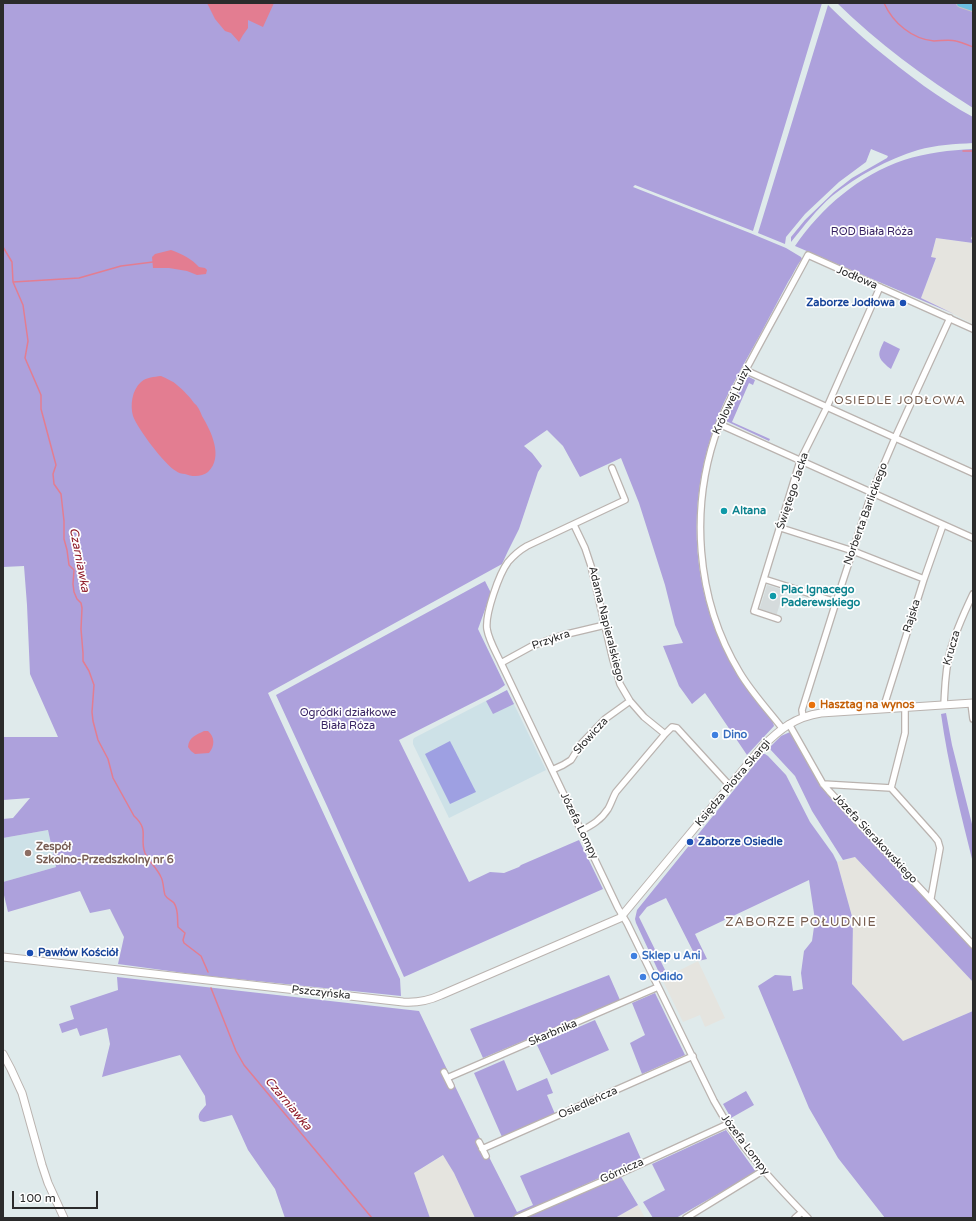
<!DOCTYPE html>
<meta charset="utf-8">
<style>
body{margin:0}
#map{position:relative;width:976px;height:1221px;overflow:hidden;background:#dfeaeb;font-family:"Varela Round",sans-serif}
canvas{display:block}
.frame{position:absolute;inset:0;border:4px solid #2b2b2b;pointer-events:none}
.scale{position:absolute;left:12px;top:1191px;width:86px;height:18px;box-sizing:border-box;border:2px solid #2b2b2b;border-top:0;padding-left:5px;font-size:12px;line-height:14px;white-space:nowrap;color:#2b2b2b;-webkit-text-stroke:3px #fff;paint-order:stroke}
</style>
<div id="map">
<canvas width="976" height="1221"></canvas>
<div class="frame"></div>
<div class="scale">100 m</div>
</div>
<script>
const g = document.querySelector('canvas').getContext('2d');
g.lineJoin = 'round';
function fillPath(path, color) { g.fillStyle = color; g.fill(path, 'evenodd'); }
function strokePath(path, color, width, dash) { g.strokeStyle = color; g.lineWidth = width; g.lineCap = dash ? 'butt' : 'round'; g.setLineDash(dash || []); g.stroke(path); }
function label(font, color, halo, rows, align = 'center') {
  g.font = font + ' "Varela Round",sans-serif'; g.lineWidth = 3.5; g.setLineDash([]); g.textBaseline = 'middle'; g.strokeStyle = halo; g.fillStyle = color; for (const [text, x, y, turn = 0] of rows) {
    g.save(); g.translate(x, y); g.rotate((+turn || 0) * Math.PI / 180); g.textAlign = isNaN(turn) ? turn : align; if (halo) g.strokeText(text, 0, 0); g.fillText(text, 0, 0); g.restore();
  }
}
const industrial = new Path2D(`
 M 936,238 L 973,243 L 973,324 L 921,298 L 936,259 L 931,257 Z
 M 855,857 L 973,982 L 973,1011 L 903,1041 L 852,984 L 853,920 L 837,862 Z
 M 698,961 L 725,1018 L 705,1027 L 700,1015 L 683,1022 L 662,979 Z
 M 444,1155 L 454,1173 L 475,1218 L 430,1218 L 414,1173 Z
 M 638,1205 L 645,1218 L 615,1218 Z`);
const education = new Path2D(`
 M 507,690 L 546,770 L 449,818 L 413,744 L 413,740 L 414,738 Z
 M 48,830 L 56,867 L 3,882 L 3,838 Z`);
const green = new Path2D(`
 M 3,3 L 822,3 L 753,231 L 635,185 L 633,187 L 750,233 L 786,248 L 801,257 L 802,259 C 796,266 793,275 788,282 C 779,299 770,316 761,333 C 745,363 726,393 715,425 C 691,492 690,562 715,629 C 725,654 739,678 755,700 C 760,707 774,719 774,726 L 747,755 L 705,693 L 692,704 L 679,686 L 663,646 L 683,643 L 675,625 L 665,585 L 639,503 L 621,458 L 580,477 L 563,446 L 547,430 L 524,446 L 532,453 L 542,466 L 538,472 L 519,529 L 508,551 L 502,564 L 268,693 L 400,979 L 401,996 L 199,975 L 118,964 L 124,937 L 110,909 L 90,913 L 80,891 L 8,912 L 3,891 L 3,882 L 56,867 L 48,830 L 3,838 L 3,819 L 13,818 L 30,798 L 3,800 L 3,737 L 58,737 L 30,674 L 27,605 L 24,566 L 3,567 Z
 M 837,3 L 953,3 L 973,9 L 973,108 C 924,77 878,43 837,3 Z
 M 828,5 C 858,35 890,61 924,86 C 940,97 956,108 973,117 L 973,143 C 955,144 936,145 918,150 C 888,159 857,176 832,196 C 817,209 804,226 791,242 L 791,237 L 805,220 L 834,192 L 852,178 L 887,158 L 888,156 L 871,149 L 866,162 L 839,182 L 805,214 L 786,237 L 785,244 L 758,233 Z
 M 973,149 L 973,233 L 971,239 L 973,240 L 973,243 L 936,238 L 931,257 L 936,258 L 921,298 L 954,314 L 795,246 C 821,208 859,175 904,160 C 926,153 950,150 973,149 Z
 M 884,341 L 900,349 L 891,369 C 889,368 887,366 886,365 C 876,356 879,352 884,341 Z
 M 749,377 L 755,380 L 753,385 L 749,383 L 732,422 L 770,439 L 769,441 L 726,421 L 726,419 L 746,378 Z
 M 485,581 L 491,593 L 478,629 L 505,685 L 498,690 L 399,740 L 469,882 L 490,872 L 504,873 L 519,867 L 521,865 L 579,840 L 603,889 L 404,977 L 327,806 L 276,695 Z
 M 507,690 L 514,704 L 493,714 L 486,701 Z
 M 946,713 L 952,745 L 973,828 L 973,863 C 961,814 948,765 941,714 Z
 M 790,732 L 823,788 L 973,949 L 973,982 L 855,857 L 843,860 L 812,811 L 795,776 L 769,748 L 781,736 Z
 M 763,754 L 765,754 L 768,756 L 786,775 L 810,822 L 833,854 L 837,862 L 853,920 L 852,984 L 903,1041 L 973,1011 L 973,1218 L 885,1218 L 838,1158 L 809,1108 L 758,986 L 775,975 L 791,976 L 793,991 L 803,989 L 801,973 L 804,951 L 812,941 L 815,920 L 809,880 L 695,934 L 707,959 L 698,961 L 666,898 L 647,907 L 639,917 L 668,976 L 662,979 L 636,923 L 635,919 L 637,910 Z
 M 609,975 L 620,1000 L 483,1058 L 470,1029 Z
 M 117,977 L 419,1011 L 488,1155 L 517,1212 L 533,1205 L 520,1176 L 629,1132 L 641,1159 L 518,1215 L 509,1218 L 475,1218 L 454,1173 L 443,1155 L 414,1173 L 430,1218 L 285,1218 L 275,1189 L 248,1150 L 232,1115 L 204,1122 L 200,1121 C 196,1114 202,1110 206,1105 L 205,1096 L 180,1055 L 102,1077 L 110,1044 L 107,1028 L 80,1036 L 77,1028 L 62,1033 L 59,1024 L 74,1019 L 70,1006 L 118,990 Z
 M 655,993 L 685,1055 L 642,1074 L 630,1043 L 645,1035 L 632,1003 Z
 M 595,1020 L 609,1050 L 551,1075 L 537,1045 Z
 M 504,1060 L 517,1091 L 547,1078 L 553,1093 L 547,1095 L 555,1114 L 502,1137 L 474,1073 Z
 M 746,1091 L 754,1105 L 731,1118 L 723,1104 Z
 M 726,1130 L 756,1172 L 676,1218 L 653,1218 L 643,1202 L 665,1190 L 652,1164 Z
 M 620,1175 L 638,1205 L 615,1218 L 526,1218 Z`);
const pitch = new Path2D(`
 M 450,741 L 476,792 L 450,804 L 425,754 Z`);
const plaza = new Path2D(`
 M 767,585 L 784,590 L 775,620 L 758,614 Z`);
const water = new Path2D(`
 M 207,3 L 274,3 L 263,27 L 248,20 L 248,28 L 243,35 L 239,42 L 231,33 L 225,31 L 215,19 Z
 M 171,250 C 182,254 192,259 199,267 L 205,268 L 207,270 L 206,274 L 197,275 L 187,271 L 169,268 L 153,268 L 152,257 L 155,254 Z
 M 161,376 C 167,379 173,381 177,385 C 183,390 190,397 194,403 C 198,406 200,411 202,416 C 211,431 224,457 208,472 C 202,477 192,477 185,474 C 182,474 178,473 176,471 C 165,465 137,428 133,416 C 130,405 132,390 141,382 C 147,377 154,377 161,376 Z
 M 204,731 L 208,731 C 215,737 215,746 209,753 L 195,754 L 191,751 L 188,747 C 189,737 196,735 204,731 Z`);
const stream = new Path2D(`
 M 884,3 C 893,23 912,39 934,41 C 941,41 948,39 956,41 C 961,42 968,45 973,47
 M 963,151 L 973,151
 M 3,247 L 12,262 L 13,282 L 23,305 L 28,341 L 25,358 L 41,395 L 41,409 L 56,465 L 53,474 L 54,484 L 61,494 L 64,521 L 64,539 L 67,550 L 69,565 L 74,570 L 73,584 L 74,592 L 77,599 L 81,603 L 82,608 L 81,629 L 83,653 L 83,661 L 89,671 L 94,685 L 92,712 L 93,721 L 98,740 L 108,759 L 113,778 L 134,816 C 150,830 139,838 145,853 C 149,862 157,868 161,877 C 164,883 163,889 165,895 C 167,899 171,900 174,903 C 179,910 177,919 178,927 L 185,933 L 183,940 L 184,943 L 201,956 L 208,972
 M 13,282 L 79,278 L 121,266 L 153,262
 M 211,988 L 236,1051 L 244,1065 L 372,1218`);
const street = new Path2D(`
 M 745,370 L 973,473
 M 719,424 L 973,538
 M 612,468 L 625,500 L 527,546 C 520,550 514,555 508,562 C 499,574 485,614 487,629 C 489,641 496,652 501,663 L 618,908 L 627,923 L 714,1101 C 738,1145 773,1182 808,1218
 M 574,525 L 585,548 L 591,566 L 613,660 L 620,684 L 630,701 L 644,717 L 665,734
 M 781,528 L 853,551 L 924,579
 M 764,579 L 836,602
 M 778,619 L 754,611 L 800,461 L 827,407 L 880,287
 M 501,663 L 532,646 L 563,635 L 605,625
 M 971,703 L 973,719
 M 944,705 C 945,688 945,670 950,652 C 955,632 964,613 973,594
 M 883,709 L 924,579 L 943,525
 M 803,717 L 802,710 L 836,602 L 872,492 L 895,438 L 950,318
 M 789,724 L 823,784 L 829,791 L 973,945
 M 782,728 C 768,710 752,693 740,673 C 695,599 689,505 719,425 C 727,403 739,382 750,362 C 769,326 789,291 808,255 L 973,329
 M 552,770 L 563,765 L 571,760 L 581,744 L 605,719 L 630,701
 M 823,784 L 891,788 L 934,836 L 938,841 L 940,848 L 931,898
 M 891,788 L 905,733 L 905,708
 M 581,831 C 592,825 601,820 608,809 C 611,804 613,797 616,792 L 665,734 L 672,727 L 677,728 L 730,786
 M 444,1072 L 451,1086
 M 447,1078 L 658,987
 M 479,1142 L 486,1156
 M 482,1149 L 693,1056
 M 517,1218 L 621,1173 L 728,1124
 M 686,1218 L 764,1170
 M 795,1218 L 802,1212`);
const secondary = new Path2D(`
 M 3,957 L 403,1002 C 417,1003 428,1001 441,995 L 620,918 L 762,747 C 780,729 795,717 821,713 L 973,703
 M 3,1054 L 11,1069 L 22,1093 L 42,1165 L 48,1183 L 64,1218`);
const primary = new Path2D(`
 M 961,3 L 973,7`);
const markers = [
 [903,303,4,"#1a4fb4"],
 [724,511,4,"#0f9aa8"],
 [773,596,4,"#0f9aa8"],
 [812,705,4,"#e8710a"],
 [715,735,4,"#3f7fe0"],
 [690,842,4,"#1a4fb4"],
 [28,853,4,"#8d6e63"],
 [30,953,4,"#1a4fb4"],
 [634,956,4,"#3f7fe0"],
 [643,977,4,"#3f7fe0"]
];
const parkNames = [
 ["ROD Biała Róża",872,232],
 ["Ogródki działkowe",348,713],
 ["Biała Róza",348,726]
];
const streetNames = [
 ["Jodłowa",857,278,23],
 ["Królowej Luizy",732,400,-65],
 ["Świętego Jacka",793,491,-72],
 ["Norberta Barlickiego",866,514,-70],
 ["Rajska",912,616,-72],
 ["Adama Napieralskiego",606,624,76],
 ["Przykra",551,640,-19],
 ["Krucza",952,648,-74],
 ["Słowicza",591,736,-48],
 ["Księdza Piotra Skargi",733,783,-50],
 ["Józefa Lompy",579,826,64],
 ["Józefa Sierakowskiego",875,839,47],
 ["Pszczyńska",321,993,6],
 ["Skarbnika",553,1033,-23],
 ["Osiedleńcza",588,1103,-24],
 ["Józefa Lompy",745,1145,53],
 ["Górnicza",622,1171,-24]
];
const transitNames = [
 ["Zaborze Jodłowa",895,303,"right"],
 ["Zaborze Osiedle",698,842],
 ["Pawłów Kościół",38,953]
];
const cultureNames = [
 ["Altana",732,511],
 ["Plac Ignacego",781,590],
 ["Paderewskiego",781,603]
];
const foodNames = [
 ["Hasztag na wynos",820,705]
];
const shopNames = [
 ["Dino",723,735],
 ["Sklep u Ani",642,956],
 ["Odido",651,977]
];
const educationNames = [
 ["Zespół",36,847],
 ["Szkolno-Przedszkolny nr 6",36,860]
];
const neighbourhoodNames = [
 ["OSIEDLE JODŁOWA",900,401]
];
const waterNames = [
 ["Czarniawka",79,560,79],
 ["Czarniawka",288,1104,50]
];
const quarterNames = [
 ["ZABORZE POŁUDNIE",801,923]
];
fillPath(industrial, '#e5e4df');
fillPath(education, '#cde1e7');
fillPath(green, '#ada1dc');
fillPath(pitch, '#9ea0e2');
fillPath(plaza, '#d5dbdc');
fillPath(water, '#e37d91');
strokePath(stream, '#e37d91', 1.5);
strokePath(street, '#bab3af', 8);
strokePath(secondary, '#bab3af', 9);
strokePath(primary, '#c4c4c4', 10);
strokePath(street, '#fff', 5.5);
strokePath(secondary, '#fff', 7);
strokePath(primary, '#6dbfe3', 8);
for (const [x, y, r, color] of markers) { const dot = new Path2D(); dot.arc(x, y, r, 0, 2 * Math.PI); g.fillStyle = color; g.fill(dot); strokePath(dot, '#fff', 1.5); }
label('11px', '#372261', '#fff', parkNames);
label('11px', '#2b2b2b', '#fff', streetNames);
label('bold 11px', '#164399', '#fff', transitNames, 'left');
label('bold 11px', '#0d838f', '#fff', cultureNames, 'left');
label('bold 11px', '#c56008', '#fff', foodNames, 'left');
label('bold 11px', '#366cbe', '#fff', shopNames, 'left');
label('bold 11px', '#785e54', '#fff', educationNames, 'left');
g.letterSpacing = '1px';
label('12px', '#775e50', '#fff', neighbourhoodNames);
g.letterSpacing = '0px';
label('italic 12px', '#8f1b29', '#fff', waterNames);
g.letterSpacing = '1px';
label('13px', '#775e50', '#fff', quarterNames);
g.letterSpacing = '0px';
</script>
